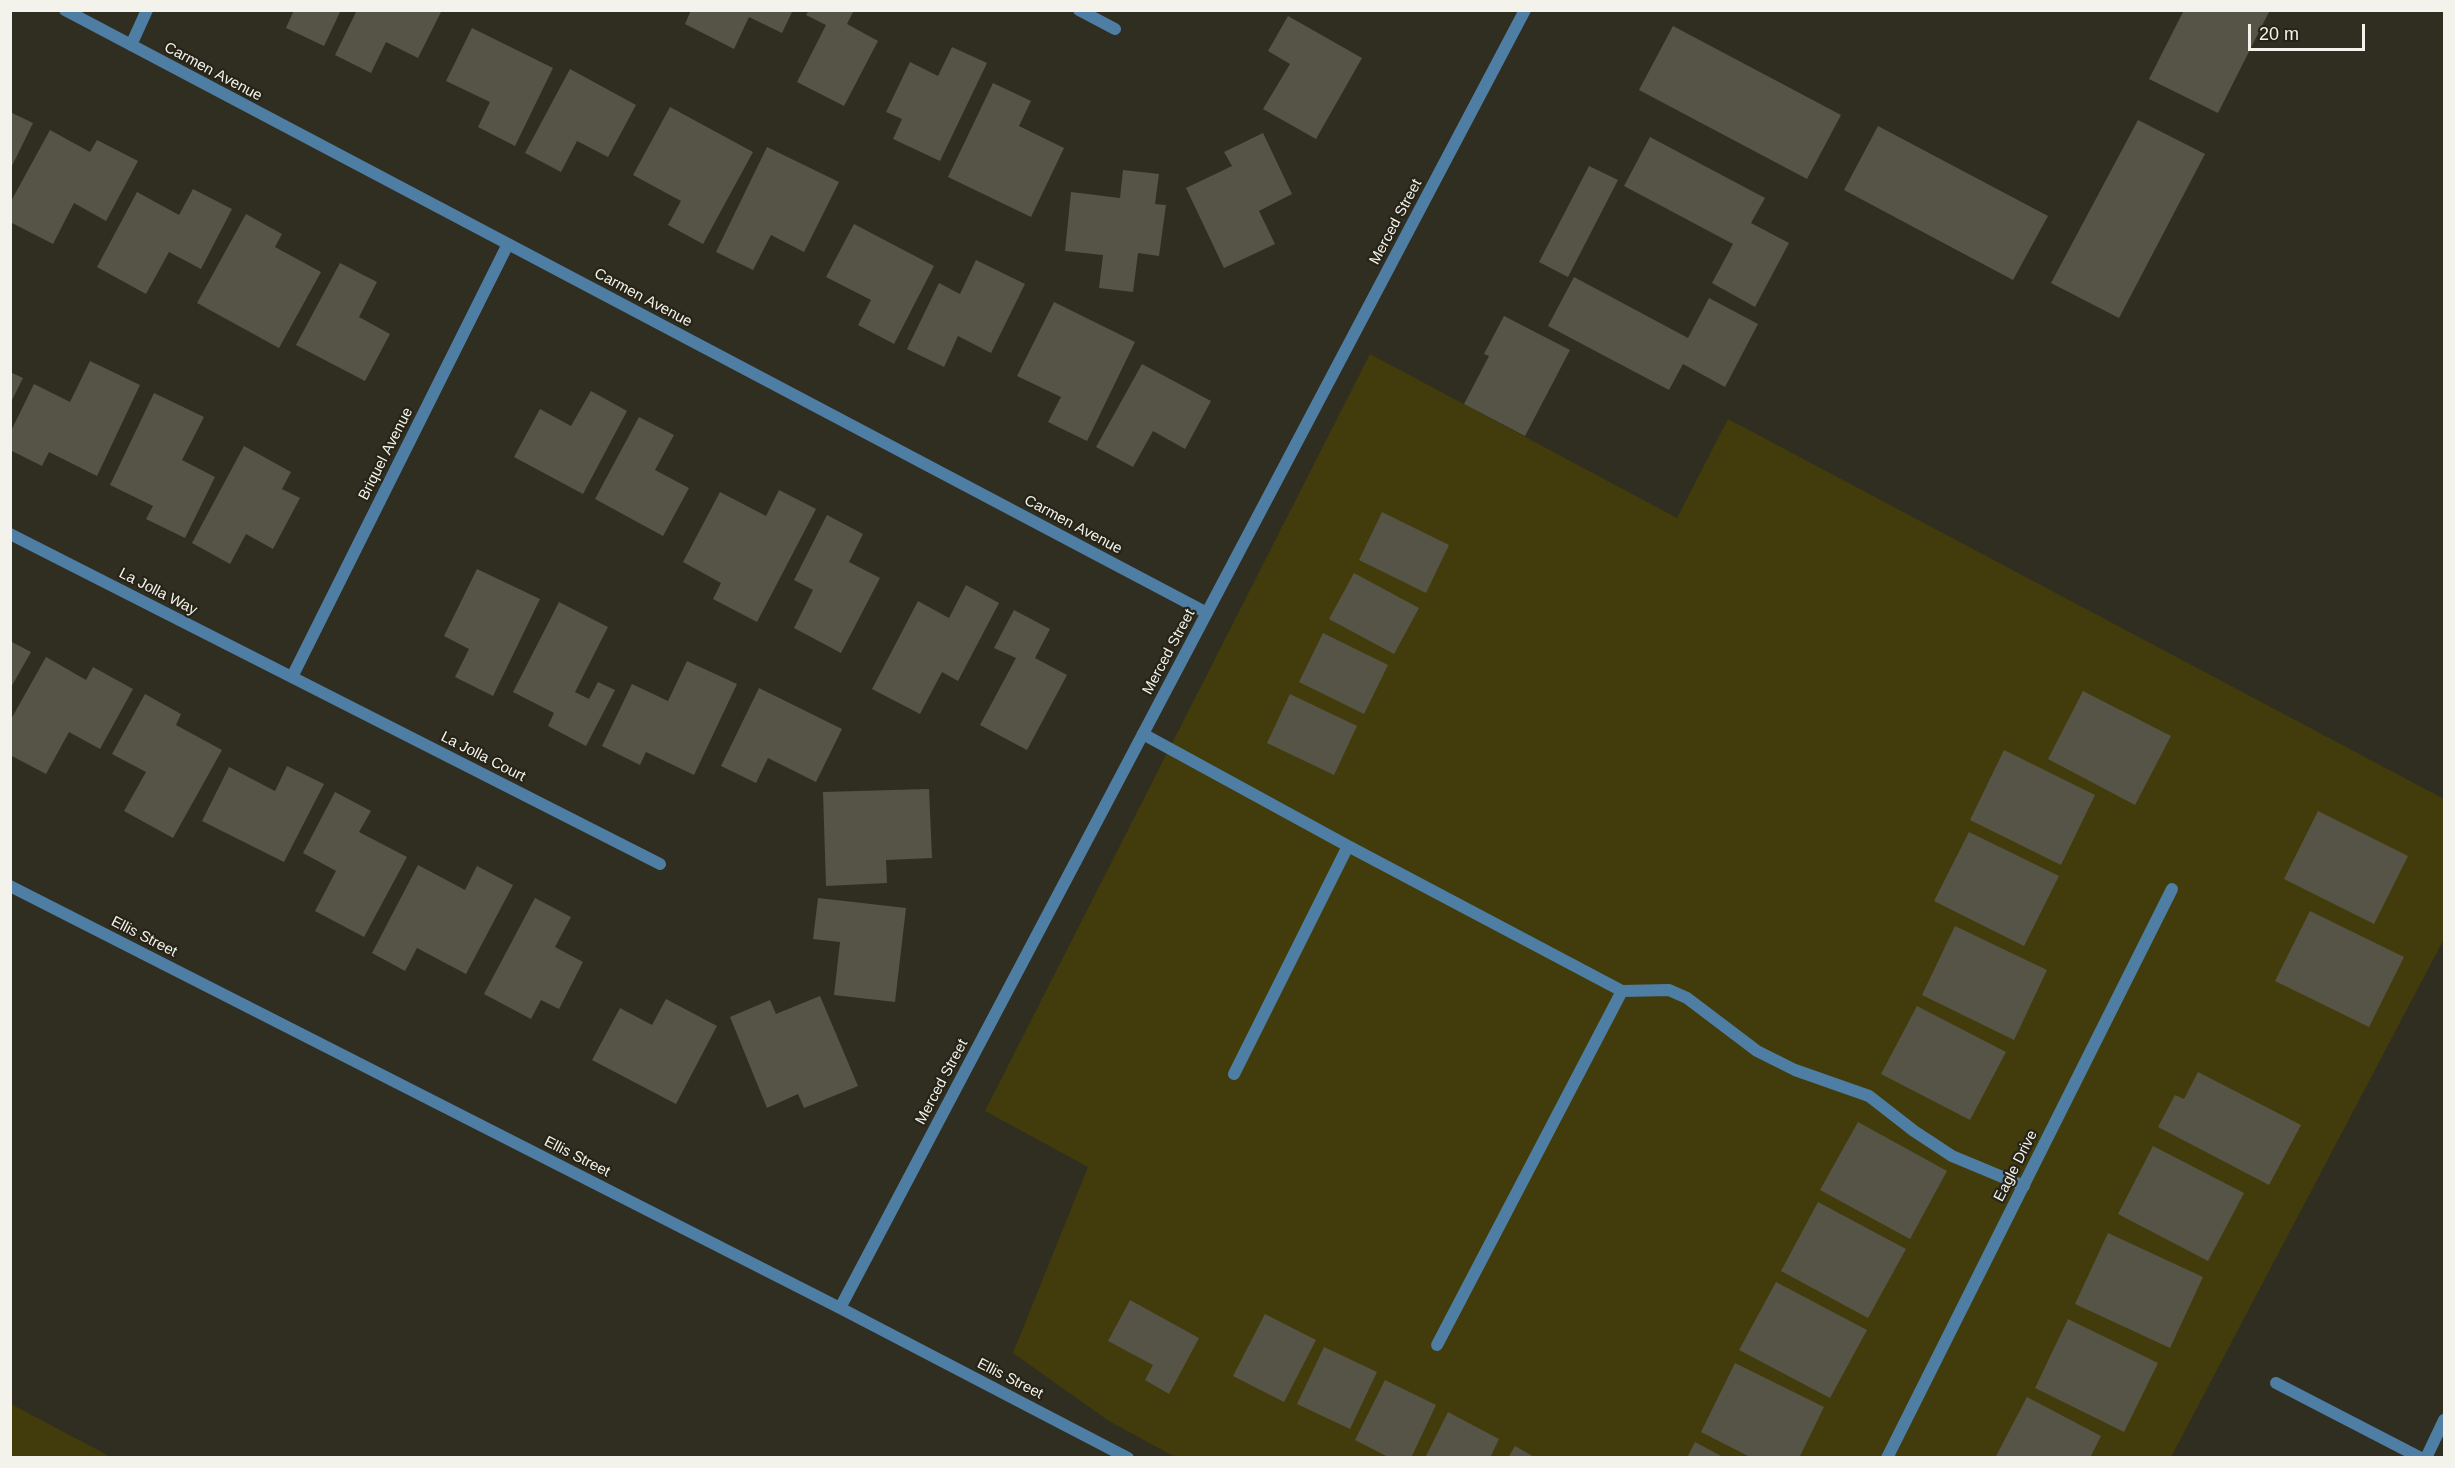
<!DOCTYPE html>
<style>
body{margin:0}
#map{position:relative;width:2455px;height:1468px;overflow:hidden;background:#302e21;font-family:Arial,sans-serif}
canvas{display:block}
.frame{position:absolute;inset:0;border:12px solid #f4f3eb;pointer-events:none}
.scale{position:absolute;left:2248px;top:24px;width:117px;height:27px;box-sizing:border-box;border:3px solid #f4f3eb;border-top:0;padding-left:8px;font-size:18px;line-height:21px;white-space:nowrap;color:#f4f3eb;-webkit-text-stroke:4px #262418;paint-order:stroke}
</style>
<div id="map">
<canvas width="2455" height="1468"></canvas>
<div class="frame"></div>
<div class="scale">20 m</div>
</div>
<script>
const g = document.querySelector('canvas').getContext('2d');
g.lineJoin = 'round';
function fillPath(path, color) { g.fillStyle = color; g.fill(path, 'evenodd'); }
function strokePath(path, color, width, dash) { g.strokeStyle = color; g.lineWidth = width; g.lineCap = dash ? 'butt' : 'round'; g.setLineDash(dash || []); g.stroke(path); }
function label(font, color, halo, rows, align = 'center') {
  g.font = font + ' Arial,sans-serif'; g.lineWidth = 4.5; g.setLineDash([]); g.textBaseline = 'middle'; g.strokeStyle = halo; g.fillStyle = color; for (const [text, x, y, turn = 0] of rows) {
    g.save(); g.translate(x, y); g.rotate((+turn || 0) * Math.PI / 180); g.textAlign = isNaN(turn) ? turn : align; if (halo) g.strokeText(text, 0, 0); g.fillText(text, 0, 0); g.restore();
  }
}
const green = new Path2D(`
 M 1370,354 L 1677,518 L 1728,419 L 2444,799 L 2444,939 L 2171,1457 L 1175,1457 L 1109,1421 L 1013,1353 L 1088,1167 L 985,1111 Z
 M 10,1404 L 11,1404 L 111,1457 L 11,1457 Z`);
const building = new Path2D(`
 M 294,10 L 341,10 L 324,46 L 286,28 Z
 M 357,10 L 442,10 L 418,58 L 386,42 L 371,73 L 335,55 Z
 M 691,10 L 793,10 L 782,33 L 749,17 L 734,49 L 685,24 Z
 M 809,10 L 854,10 L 847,24 L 878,41 L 844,106 L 797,82 L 826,25 L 806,15 Z
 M 2184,10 L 2270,10 L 2218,113 L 2149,79 Z
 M 1288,16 L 1362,58 L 1316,139 L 1263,109 L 1290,64 L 1268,51 Z
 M 1673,26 L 1841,115 L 1807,179 L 1639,90 Z
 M 472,28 L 553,68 L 515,146 L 478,127 L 490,102 L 446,81 Z
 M 952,47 L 987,63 L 940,161 L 893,139 L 902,119 L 886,112 L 910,62 L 938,76 Z
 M 570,69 L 636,105 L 608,157 L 577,141 L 561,172 L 525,153 Z
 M 993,83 L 1031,101 L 1019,126 L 1064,148 L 1031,217 L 948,177 Z
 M 670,107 L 753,152 L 703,244 L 668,225 L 681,201 L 633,175 Z
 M 10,112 L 33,123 L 10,170 Z
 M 2138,120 L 2205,154 L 2119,318 L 2051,283 Z
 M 1878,126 L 2048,216 L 2013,280 L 1844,190 Z
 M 50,130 L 90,152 L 97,140 L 138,161 L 106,221 L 74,203 L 53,244 L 10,222 L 10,203 Z
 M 1263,133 L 1292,194 L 1259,211 L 1275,244 L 1224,268 L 1186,188 L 1232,166 L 1224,152 Z
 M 1650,137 L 1765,198 L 1751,223 L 1789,243 L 1755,307 L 1712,283 L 1733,244 L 1624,186 Z
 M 767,147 L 839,182 L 804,252 L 771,235 L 753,270 L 716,252 Z
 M 1589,166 L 1618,180 L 1568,277 L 1539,262 Z
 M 1123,170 L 1159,174 L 1155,204 L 1166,205 L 1159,256 L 1138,253 L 1133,292 L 1099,288 L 1103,255 L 1065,251 L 1071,192 L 1120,198 Z
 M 193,189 L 232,209 L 201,269 L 169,252 L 146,294 L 97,267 L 137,192 L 179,215 Z
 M 246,214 L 282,234 L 275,247 L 321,272 L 279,348 L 197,303 Z
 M 854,224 L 934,266 L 894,344 L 858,325 L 871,300 L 826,277 Z
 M 976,260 L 1025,284 L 991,353 L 958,336 L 944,367 L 907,349 L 939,283 L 960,294 Z
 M 340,263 L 377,282 L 359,317 L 390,334 L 365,381 L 296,345 Z
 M 1574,277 L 1688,338 L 1709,298 L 1758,324 L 1725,387 L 1683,364 L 1669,390 L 1548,326 Z
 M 1054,302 L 1135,342 L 1087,441 L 1048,422 L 1061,397 L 1017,376 Z
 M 1504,316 L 1570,350 L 1525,436 L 1464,404 L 1489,356 L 1484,354 Z
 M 90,361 L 140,385 L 97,476 L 49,452 L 42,466 L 10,450 L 10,433 L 34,384 L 70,402 Z
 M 1142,364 L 1211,401 L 1185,449 L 1153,431 L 1133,467 L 1096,447 Z
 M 10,372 L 23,378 L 10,404 Z
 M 591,391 L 627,411 L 583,494 L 514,457 L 540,409 L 571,426 Z
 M 154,393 L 204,417 L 182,460 L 215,477 L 185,538 L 146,519 L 153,506 L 110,485 Z
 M 639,417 L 674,435 L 655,470 L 689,488 L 663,536 L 595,499 Z
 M 244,446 L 291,472 L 282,489 L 300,498 L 273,549 L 246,534 L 230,564 L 192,543 Z
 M 779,490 L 816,509 L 757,622 L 713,599 L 721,583 L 683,562 L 720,492 L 766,516 Z
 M 1382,512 L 1449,545 L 1426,593 L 1359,560 Z
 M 827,515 L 863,534 L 849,562 L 880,578 L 841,653 L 794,628 L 813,590 L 794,580 Z
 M 477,569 L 540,599 L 493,696 L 455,677 L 469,649 L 444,636 Z
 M 1354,573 L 1419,608 L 1394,654 L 1329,619 Z
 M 966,585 L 999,603 L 958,681 L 942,672 L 920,714 L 872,689 L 918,601 L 949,618 Z
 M 559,602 L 608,627 L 575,692 L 589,699 L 598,682 L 615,690 L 586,746 L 548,726 L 554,713 L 513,692 Z
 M 1014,610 L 1050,629 L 1035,658 L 1067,675 L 1027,750 L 980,725 L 1016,658 L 994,648 Z
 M 1323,633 L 1388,665 L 1364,714 L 1299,682 Z
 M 10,641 L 31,652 L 10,689 Z
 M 46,657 L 86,680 L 93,667 L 133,689 L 100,749 L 69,732 L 46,774 L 10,755 L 10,721 Z
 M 687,661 L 737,684 L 694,775 L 646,752 L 640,765 L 602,746 L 632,684 L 668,701 Z
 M 759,688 L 842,729 L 816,782 L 768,758 L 756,783 L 721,766 Z
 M 2083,691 L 2171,736 L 2135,805 L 2048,759 Z
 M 145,694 L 181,714 L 176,725 L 222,750 L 173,838 L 124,811 L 146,772 L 112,754 Z
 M 1290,694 L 1357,726 L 1334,775 L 1267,743 Z
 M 2004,750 L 2095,795 L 2061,865 L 1970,820 Z
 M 287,766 L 324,784 L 284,862 L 202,821 L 229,767 L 275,791 Z
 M 929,789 L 932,858 L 886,860 L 887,883 L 826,886 L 823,792 Z
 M 335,792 L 371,811 L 359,832 L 407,857 L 364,937 L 315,911 L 336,871 L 303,853 Z
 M 2318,811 L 2408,856 L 2374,924 L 2284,879 Z
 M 1969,832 L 2059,876 L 2024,946 L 1934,901 Z
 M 418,865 L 465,890 L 477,866 L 513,885 L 466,974 L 417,948 L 405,971 L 372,953 Z
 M 535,898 L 571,917 L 555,947 L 583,962 L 559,1009 L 541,1000 L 531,1019 L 484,994 Z
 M 818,898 L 906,908 L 895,1002 L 834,995 L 840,942 L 813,939 Z
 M 2310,911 L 2404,957 L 2369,1027 L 2275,981 Z
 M 1955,926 L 2047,970 L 2014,1040 L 1922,995 Z
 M 820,996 L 858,1086 L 804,1108 L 798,1094 L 767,1108 L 730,1017 L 770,1000 L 776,1014 Z
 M 666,999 L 717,1026 L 676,1104 L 592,1060 L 620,1008 L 652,1025 Z
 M 1917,1006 L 2006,1052 L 1970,1120 L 1881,1074 Z
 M 2198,1072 L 2301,1125 L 2269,1185 L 2158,1127 L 2175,1095 L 2184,1099 Z
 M 1858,1122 L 1947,1171 L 1910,1239 L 1820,1190 Z
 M 2153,1146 L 2244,1193 L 2208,1261 L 2118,1214 Z
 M 1818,1202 L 1906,1249 L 1868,1318 L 1781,1271 Z
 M 2108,1233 L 2203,1277 L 2170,1348 L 2075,1304 Z
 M 1776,1282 L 1867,1330 L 1830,1398 L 1739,1350 Z
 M 1130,1300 L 1199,1338 L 1169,1394 L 1145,1380 L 1153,1365 L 1108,1341 Z
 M 1265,1314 L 1316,1340 L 1284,1402 L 1233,1376 Z
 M 2068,1319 L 2158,1363 L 2124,1432 L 2035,1388 Z
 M 1324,1347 L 1377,1372 L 1350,1429 L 1297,1404 Z
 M 1735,1363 L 1824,1407 L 1799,1458 L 1752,1458 L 1701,1432 Z
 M 1385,1380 L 1436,1405 L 1411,1458 L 1390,1458 L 1355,1440 Z
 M 2027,1397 L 2101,1436 L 2090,1458 L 1995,1458 Z
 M 1448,1412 L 1499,1439 L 1490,1458 L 1425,1458 Z
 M 1695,1442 L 1725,1458 L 1687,1458 Z
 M 1515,1446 L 1536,1458 L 1508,1458 Z`);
const service = new Path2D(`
 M 1143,734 L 1348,846 L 1622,991 L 1437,1345
 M 1622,991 L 1669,990 L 1687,998 L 1757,1051 L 1795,1070 L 1869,1096 L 1914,1131 L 1952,1156 L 2024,1186
 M 1234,1074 L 1348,846`);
const minor = new Path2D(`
 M 65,10 L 1207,613
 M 1079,10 L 1115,29
 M 131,45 L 147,10
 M 10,534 L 660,864
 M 292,677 L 508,244
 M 10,886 L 840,1308 L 1128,1458
 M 840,1308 L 1525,10
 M 2276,1383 L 2421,1458
 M 1887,1458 L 2172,889
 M 2426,1458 L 2444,1420`);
const streetNames = [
 ["Carmen Avenue",213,72,28],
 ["Merced Street",1396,222,-62],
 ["Carmen Avenue",643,298,28],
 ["Briquel Avenue",386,454,-63],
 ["Carmen Avenue",1073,525,28],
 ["La Jolla Way",158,592,27],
 ["Merced Street",1169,652,-62],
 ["La Jolla Court",483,757,27],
 ["Ellis Street",144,937,27],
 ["Merced Street",942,1082,-62],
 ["Ellis Street",577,1157,27],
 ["Eagle Drive",2016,1166,-63],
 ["Ellis Street",1010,1379,27]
];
fillPath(green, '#423b0b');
fillPath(building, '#565446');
strokePath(service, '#4f7ea5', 12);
strokePath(minor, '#4f7ea5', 12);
label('15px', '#f4f3eb', '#262418', streetNames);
</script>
